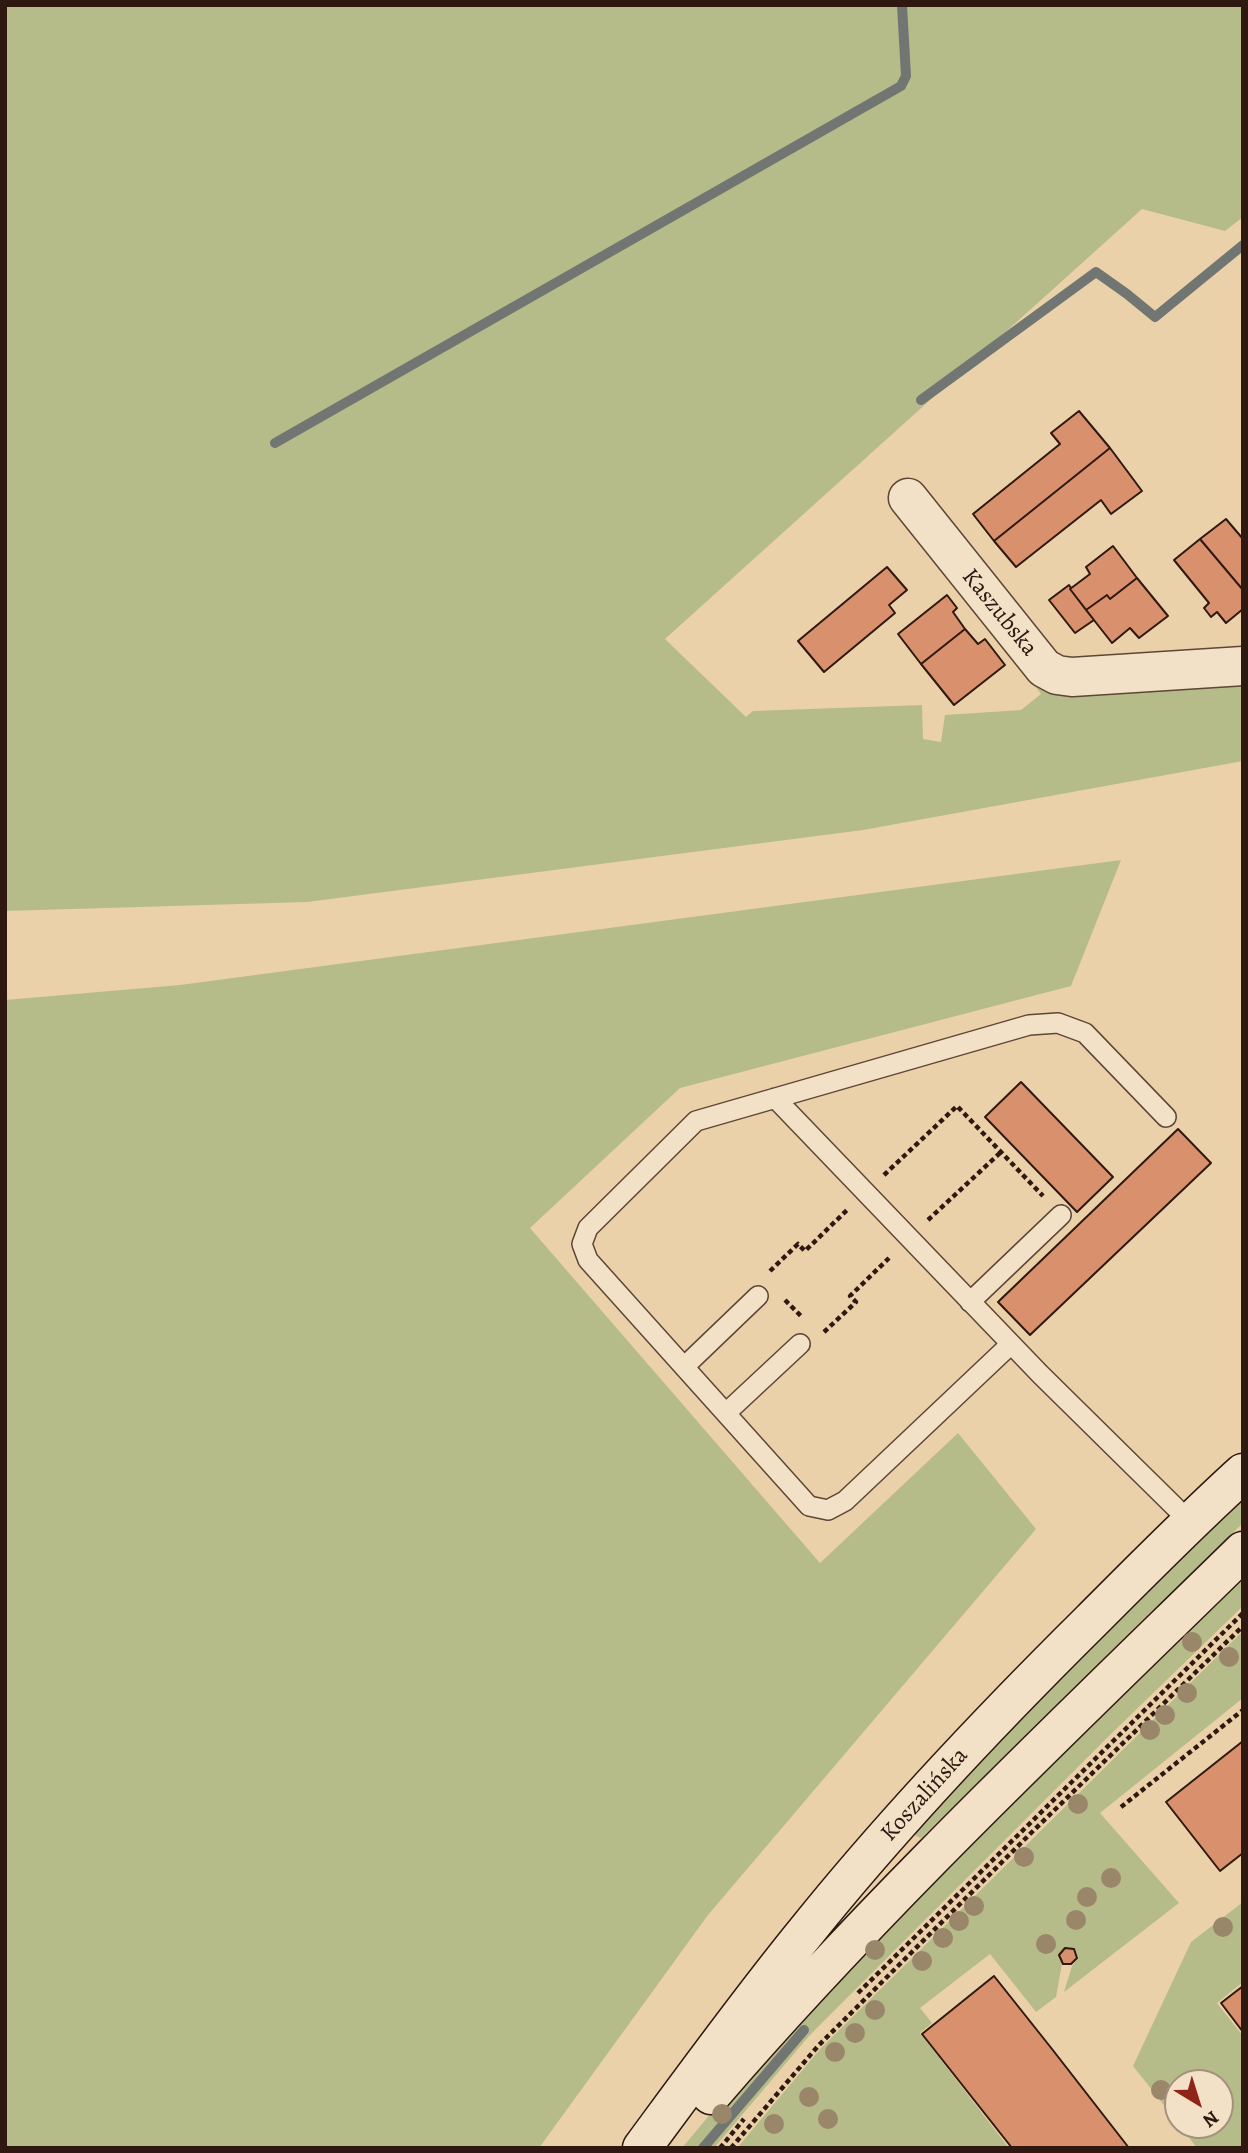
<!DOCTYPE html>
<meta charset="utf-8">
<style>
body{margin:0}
#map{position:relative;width:1248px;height:2153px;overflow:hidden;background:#ebd1a9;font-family:Alegreya,serif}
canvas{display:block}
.frame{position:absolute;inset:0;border:7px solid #2e180f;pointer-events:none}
.north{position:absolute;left:1164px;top:2069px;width:70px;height:70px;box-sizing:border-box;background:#f2e1c7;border:2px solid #a4917d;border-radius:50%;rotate:142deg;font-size:19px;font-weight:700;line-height:28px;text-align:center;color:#2e180f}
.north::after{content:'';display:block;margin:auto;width:24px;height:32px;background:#8f2418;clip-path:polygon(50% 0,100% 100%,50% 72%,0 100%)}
</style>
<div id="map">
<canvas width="1248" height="2153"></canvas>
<div class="frame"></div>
<div class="north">N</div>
</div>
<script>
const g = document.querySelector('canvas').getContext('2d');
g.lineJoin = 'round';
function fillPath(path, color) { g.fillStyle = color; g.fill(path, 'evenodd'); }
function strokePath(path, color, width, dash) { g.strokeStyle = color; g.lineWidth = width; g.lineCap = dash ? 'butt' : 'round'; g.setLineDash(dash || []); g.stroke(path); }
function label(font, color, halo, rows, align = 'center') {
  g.font = font + ' Alegreya,serif'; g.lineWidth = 7; g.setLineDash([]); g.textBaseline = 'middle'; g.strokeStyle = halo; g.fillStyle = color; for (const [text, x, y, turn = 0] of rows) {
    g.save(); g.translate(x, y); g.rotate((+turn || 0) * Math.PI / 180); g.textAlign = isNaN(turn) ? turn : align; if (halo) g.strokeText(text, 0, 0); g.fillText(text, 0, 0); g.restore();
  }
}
const green = new Path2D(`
 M 5,5 L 1243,5 L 1243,217 L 1225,231 L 1142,209 L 665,639 L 746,717 L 753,711 L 922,705 L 923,739 L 941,742 L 945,715 L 1021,710 L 1041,694 L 1035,686 L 1096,686 L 1243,676 L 1243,761 L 863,830 L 307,902 L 5,911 Z
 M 1121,860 L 1071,986 L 680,1088 L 530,1228 L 820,1563 L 958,1433 L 1036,1529 L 708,1915 L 539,2148 L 5,2148 L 5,1000 L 180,985 Z
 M 1243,1498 L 1243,1523 L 921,1838 L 916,1836 L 915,1833 L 998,1741 L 1066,1670 Z
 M 1243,1580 L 1243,1606 L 1111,1734 L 809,2036 L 714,2148 L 682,2148 C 752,2062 831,1983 910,1905 C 1020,1796 1131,1688 1243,1580 Z
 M 1243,1631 L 1243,1698 L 1100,1813 L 1179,1903 L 1064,1992 L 1072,1966 L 1078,1958 L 1074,1949 L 1065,1947 L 1059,1955 L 1062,1964 L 1056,1997 L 1036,2012 L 990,1954 L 920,2008 L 932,2023 L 920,2033 L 1009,2148 L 737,2148 L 821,2048 Z
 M 1243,1902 L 1243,1982 L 1217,2003 L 1243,2036 L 1243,2148 L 1197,2148 L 1179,2125 L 1220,2125 L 1220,2083 L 1178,2083 L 1178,2123 L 1133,2066 L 1191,1942 Z`);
const stream = new Path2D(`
 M 921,400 L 1096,272 L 1127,294 L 1155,317 L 1243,245
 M 275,443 L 901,86 L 906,76 L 902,5
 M 703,2148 L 804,2030`);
const building = new Path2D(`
 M 1079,411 L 1110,448 L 994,541 L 973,514 L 1060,444 L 1051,433 Z
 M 1110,448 L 1142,491 L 1111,514 L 1101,500 L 1016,567 L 994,541 Z
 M 1226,519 L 1243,539 L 1243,590 L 1200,539 Z
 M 1200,539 L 1243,590 L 1243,609 L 1226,623 L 1217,612 L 1211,617 L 1204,608 L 1209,603 L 1174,560 Z
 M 1113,546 L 1137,578 L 1110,599 L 1107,595 L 1086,610 L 1070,589 L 1090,574 L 1086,567 Z
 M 887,567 L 907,590 L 889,605 L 895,613 L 824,672 L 798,641 Z
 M 1137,578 L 1168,616 L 1139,638 L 1130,628 L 1112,643 L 1086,610 L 1107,595 L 1110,599 Z
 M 1069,585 L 1071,588 L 1070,589 L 1094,620 L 1075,633 L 1049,600 Z
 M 947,595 L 957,608 L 953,612 L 965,629 L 921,664 L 898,634 Z
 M 965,629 L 978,644 L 985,639 L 1005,665 L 954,705 L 921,664 Z
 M 1021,1082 L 1113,1177 L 1077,1212 L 985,1117 Z
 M 1178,1129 L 1211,1163 L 1030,1335 L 998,1302 Z
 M 1243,1741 L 1243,1853 L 1220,1871 L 1166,1802 Z
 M 1065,1948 L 1074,1949 L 1077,1958 L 1071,1964 L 1063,1964 L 1059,1955 Z
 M 994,1976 L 1052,2049 L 1129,2148 L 1012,2148 L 922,2034 Z
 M 1243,1986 L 1243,2032 L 1221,2003 Z`);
const path = new Path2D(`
 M 884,1175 L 957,1106 L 1043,1196
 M 928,1220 L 1001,1152
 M 770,1271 L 798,1244 L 805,1251 L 847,1210
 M 785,1300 L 801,1316
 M 824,1332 L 856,1302 L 850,1296 L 889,1258
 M 1121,1807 L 1243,1710
 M 858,1993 L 1243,1613
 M 720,2148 L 744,2119
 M 731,2148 L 818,2046 L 1032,1832 L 1243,1626`);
const service = new Path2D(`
 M 775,1098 L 1040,1374 L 1177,1509
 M 970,1302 L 1061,1215
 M 1011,1344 L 845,1501 L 828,1510 L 809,1506 L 588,1260 L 582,1244 L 588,1228 L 696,1121 L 1029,1025 L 1058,1023 L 1085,1033 L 1166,1117
 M 684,1367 L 758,1296
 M 726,1413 L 800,1344`);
const minor = new Path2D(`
 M 908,498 L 1044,668 L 1057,675 L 1072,677 L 1243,666`);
const secondary = new Path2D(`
 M 711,2095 C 877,1903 1061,1729 1243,1551
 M 642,2148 C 695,2076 748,2003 805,1933 C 893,1823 991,1720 1091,1621 C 1141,1571 1190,1521 1243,1473`);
const trees = [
 [1192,1642],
 [1229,1657],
 [1187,1693],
 [1165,1715],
 [1150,1730],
 [1078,1804],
 [1024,1857],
 [1111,1878],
 [1087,1897],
 [974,1906],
 [1076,1920],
 [959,1921],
 [1223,1927],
 [943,1938],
 [1046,1944],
 [875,1950],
 [922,1961],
 [875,2010],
 [855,2033],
 [835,2052],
 [1161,2090],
 [809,2097],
 [722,2114],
 [828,2119],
 [774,2124]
];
const streetNames = [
 ["Kaszubska",999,613,51],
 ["Koszalińska",925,1795,-48]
];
fillPath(green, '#b6bc89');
strokePath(stream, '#727673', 10);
fillPath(building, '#d8906d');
strokePath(building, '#2e180f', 2);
strokePath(service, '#5d4636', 22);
strokePath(minor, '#5d4636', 41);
strokePath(secondary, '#2e180f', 41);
strokePath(path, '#2e180f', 4.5, [5, 3.5]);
strokePath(service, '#f2e1c7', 19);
strokePath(minor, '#f2e1c7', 38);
strokePath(secondary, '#f2e1c7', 38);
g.fillStyle = '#9a8669';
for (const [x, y] of trees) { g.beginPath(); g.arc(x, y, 10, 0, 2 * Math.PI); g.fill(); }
label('24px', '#2e180f', '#f2e1c7', streetNames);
</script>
